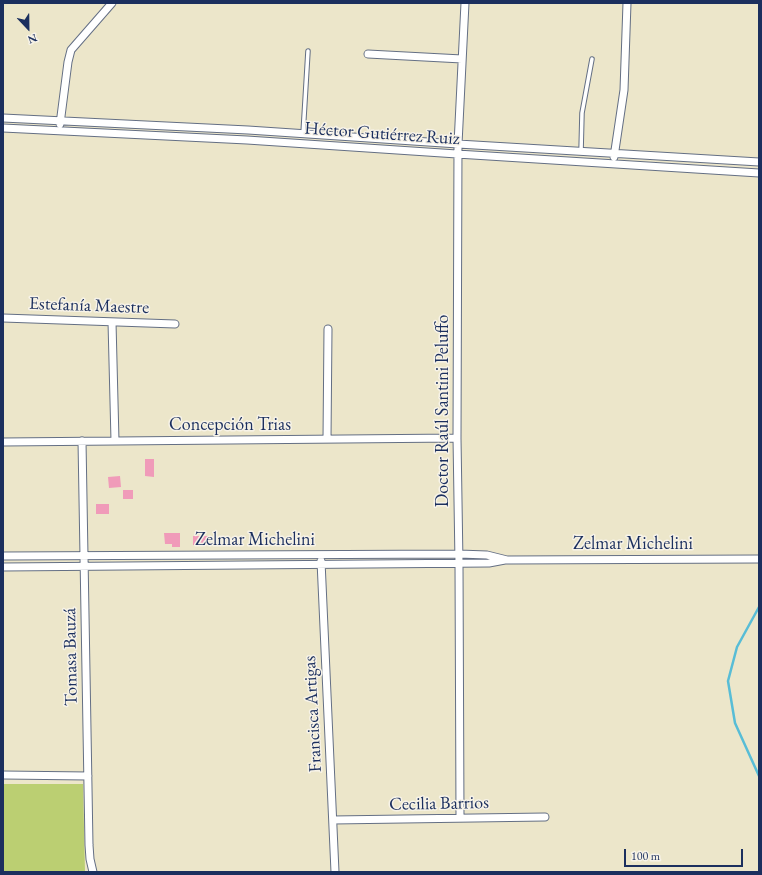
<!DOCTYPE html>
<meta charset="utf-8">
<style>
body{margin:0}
#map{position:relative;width:762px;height:875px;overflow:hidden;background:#ece6ca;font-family:"EB Garamond",serif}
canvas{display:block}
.frame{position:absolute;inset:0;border:4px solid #1b2f5e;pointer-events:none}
.north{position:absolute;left:8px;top:8px;width:40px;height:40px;-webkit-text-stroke:3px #f7f3e8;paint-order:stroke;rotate:158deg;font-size:11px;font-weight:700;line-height:16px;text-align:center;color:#1b2f5e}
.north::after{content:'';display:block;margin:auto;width:14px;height:18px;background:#1b2f5e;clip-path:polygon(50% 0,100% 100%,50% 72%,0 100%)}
.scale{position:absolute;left:624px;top:849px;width:119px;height:18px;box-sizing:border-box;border:2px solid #1b2f5e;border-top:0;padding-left:5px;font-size:12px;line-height:14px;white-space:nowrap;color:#1b2f5e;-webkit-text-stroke:3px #f7f3e8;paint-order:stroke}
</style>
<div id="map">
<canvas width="762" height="875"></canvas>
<div class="frame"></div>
<div class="north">N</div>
<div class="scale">100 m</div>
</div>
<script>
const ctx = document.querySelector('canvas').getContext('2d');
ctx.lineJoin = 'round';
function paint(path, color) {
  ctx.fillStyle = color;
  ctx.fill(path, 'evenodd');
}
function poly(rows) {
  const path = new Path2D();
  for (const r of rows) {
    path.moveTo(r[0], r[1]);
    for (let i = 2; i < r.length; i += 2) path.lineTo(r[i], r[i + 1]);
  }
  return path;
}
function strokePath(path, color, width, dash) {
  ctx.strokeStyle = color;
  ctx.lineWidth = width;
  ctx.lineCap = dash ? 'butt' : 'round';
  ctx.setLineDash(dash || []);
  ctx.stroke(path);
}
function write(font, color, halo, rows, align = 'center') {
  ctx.font = font + ' "EB Garamond",serif';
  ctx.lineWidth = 3;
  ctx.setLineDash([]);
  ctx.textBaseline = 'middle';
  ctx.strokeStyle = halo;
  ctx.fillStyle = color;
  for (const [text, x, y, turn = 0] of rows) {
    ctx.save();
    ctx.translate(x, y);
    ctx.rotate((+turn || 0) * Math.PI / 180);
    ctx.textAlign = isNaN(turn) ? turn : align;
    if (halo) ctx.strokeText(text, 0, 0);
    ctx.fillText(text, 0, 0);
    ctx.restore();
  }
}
paint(poly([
 [3,784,83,784,85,872,3,872]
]), '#bbcf72');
strokePath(poly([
 [759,607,737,647,728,681,735,723,759,776]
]), '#58bdd6', 2.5);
paint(poly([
 [145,459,154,459,154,477,145,476],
 [120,476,121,487,109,488,108,477],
 [123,490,133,490,133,499,123,499],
 [96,504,109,504,109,514,96,514],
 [164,533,180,533,180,547,172,547,172,544,165,544],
 [193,536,208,536,208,545,193,545]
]), '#f09bb9');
const service = poly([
 [303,134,308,51],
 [581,152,582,113,592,59]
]);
const minor = poly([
 [368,54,462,59],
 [3,118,248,130,458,144,759,162],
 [60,124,68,62,71,50,112,3],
 [3,128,247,140,457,154,759,173],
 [614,157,624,90,627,3],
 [3,318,175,324],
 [112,322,115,441],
 [327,439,328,329],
 [82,441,89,845,90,859,93,872],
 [3,442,457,438],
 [3,556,459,554,487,555,507,560,759,559],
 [321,561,335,872],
 [3,567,489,563,505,560],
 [3,775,88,776],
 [460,818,459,563,457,438,458,144,465,3],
 [333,820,545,817]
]);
strokePath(service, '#646f84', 5.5);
strokePath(minor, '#646f84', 9);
strokePath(service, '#fff', 3.5);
strokePath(minor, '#fff', 7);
write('18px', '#1b2f5e', '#f7f3e8', [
 ["Héctor Gutiérrez Ruiz",382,134,4],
 ["Estefanía Maestre",89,306,2],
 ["Doctor Raúl Santini Peluffo",443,411,-90],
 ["Concepción Trias",230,425],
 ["Zelmar Michelini",255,540],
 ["Zelmar Michelini",633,544],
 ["Tomasa Bauzá",71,657,-91],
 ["Francisca Artigas",313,714,-93],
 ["Cecilia Barrios",439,804,-1]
]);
</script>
